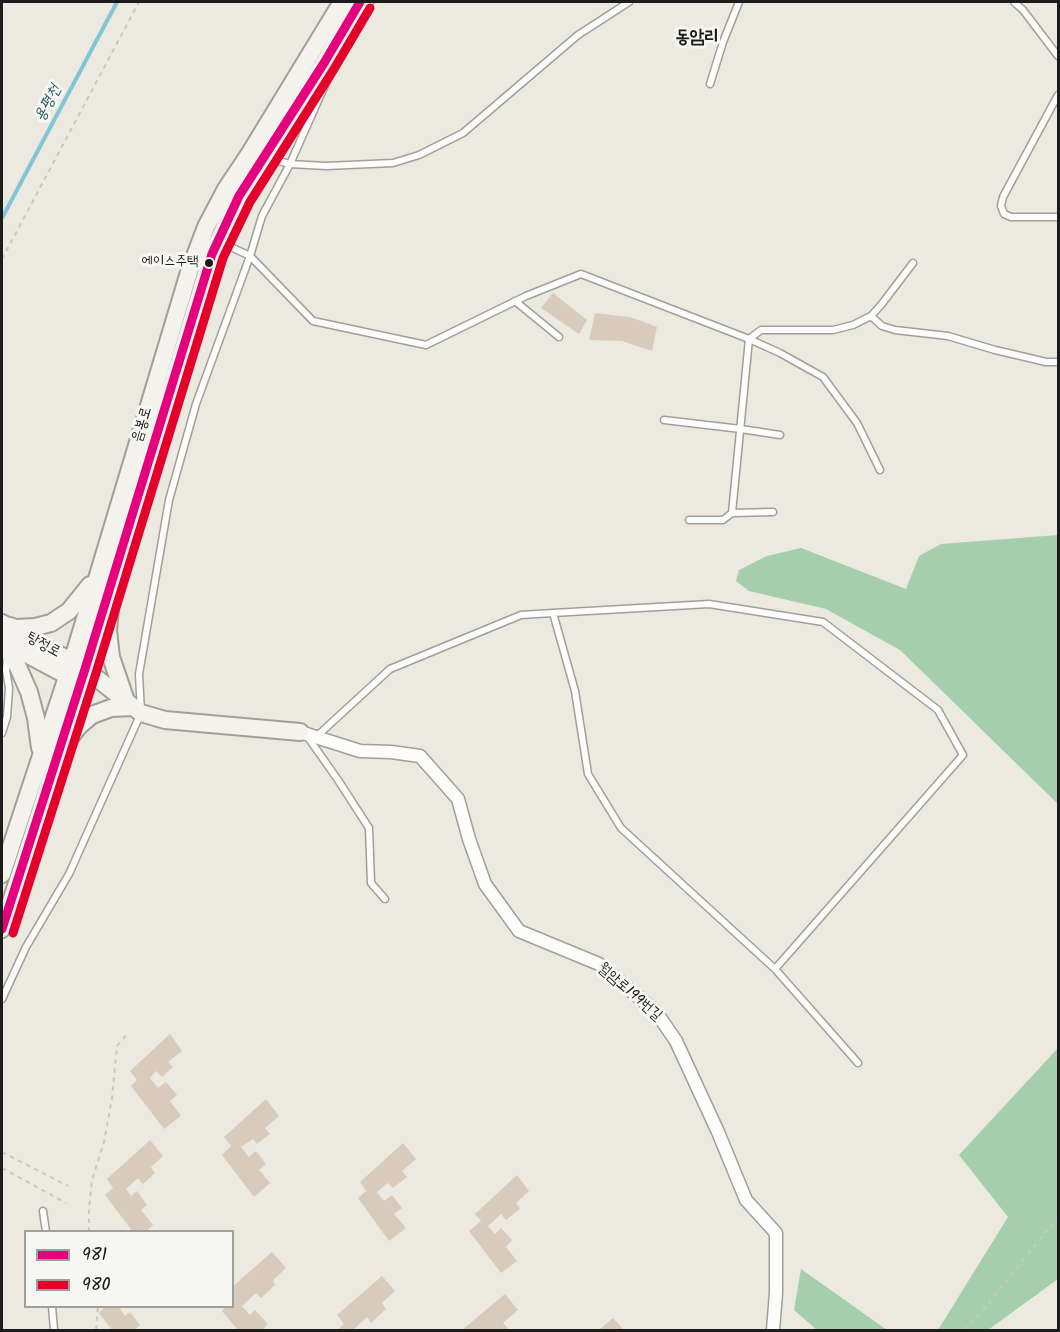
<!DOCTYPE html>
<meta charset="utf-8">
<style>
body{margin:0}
#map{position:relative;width:1060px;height:1332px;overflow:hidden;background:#ece9e0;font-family:Kalam,sans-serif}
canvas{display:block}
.frame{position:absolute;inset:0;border:3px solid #1c1c1c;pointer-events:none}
.legend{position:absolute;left:24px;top:1230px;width:210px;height:78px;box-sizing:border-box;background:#f6f6f2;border:2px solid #9f9f9c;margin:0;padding:8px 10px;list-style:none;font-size:18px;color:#1c1c1c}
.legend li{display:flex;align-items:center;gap:12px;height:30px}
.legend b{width:30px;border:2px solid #9f9f9c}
</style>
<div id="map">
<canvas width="1060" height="1332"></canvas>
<div class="frame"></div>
<ul class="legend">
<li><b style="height:8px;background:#e5007d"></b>981</li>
<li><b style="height:8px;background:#e4002b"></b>980</li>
</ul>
</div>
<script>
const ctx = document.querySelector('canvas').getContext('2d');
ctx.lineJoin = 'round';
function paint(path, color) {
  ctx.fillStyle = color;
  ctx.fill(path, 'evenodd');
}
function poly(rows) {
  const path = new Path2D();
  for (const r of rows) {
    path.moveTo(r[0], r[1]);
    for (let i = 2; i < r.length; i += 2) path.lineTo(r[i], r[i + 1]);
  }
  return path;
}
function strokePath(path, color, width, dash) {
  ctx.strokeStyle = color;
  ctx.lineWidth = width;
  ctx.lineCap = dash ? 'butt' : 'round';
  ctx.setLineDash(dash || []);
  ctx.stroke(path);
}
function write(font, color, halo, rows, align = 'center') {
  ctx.font = font + ' Kalam,"Poor Story",sans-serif';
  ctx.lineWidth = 6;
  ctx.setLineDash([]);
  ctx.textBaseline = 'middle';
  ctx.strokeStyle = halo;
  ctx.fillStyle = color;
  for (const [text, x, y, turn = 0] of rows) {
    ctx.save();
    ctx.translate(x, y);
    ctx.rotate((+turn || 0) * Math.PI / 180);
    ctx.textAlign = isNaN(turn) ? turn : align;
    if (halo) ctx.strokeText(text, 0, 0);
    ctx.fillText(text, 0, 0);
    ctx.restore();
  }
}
paint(poly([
 [1058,535,1058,804,900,650,826,609,749,591,736,581,739,570,767,556,801,548,906,589,919,556,941,544],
 [1058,1048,1058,1279,988,1330,938,1330,1008,1217,959,1155],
 [801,1269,887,1330,817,1330,794,1310]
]), '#a4ceac');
strokePath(poly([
 [2,218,117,2]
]), '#82c5d7', 4);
paint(poly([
 [553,293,587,320,579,334,541,308],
 [595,313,630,317,657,327,652,351,622,341,589,340],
 [170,1034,182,1051,168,1062,173,1067,162,1077,156,1071,150,1078,158,1088,166,1082,177,1095,170,1101,181,1116,164,1129,131,1086,137,1080,130,1071],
 [266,1099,279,1116,265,1128,270,1134,257,1144,253,1139,241,1147,249,1157,256,1151,266,1164,259,1170,270,1183,254,1197,222,1155,231,1146,224,1137],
 [150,1140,163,1156,151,1167,155,1173,143,1184,138,1178,126,1189,131,1196,137,1191,147,1205,141,1210,153,1225,145,1232,133,1232,105,1195,113,1188,107,1179],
 [403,1143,416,1159,402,1171,407,1177,393,1188,388,1183,377,1192,384,1201,392,1195,402,1208,394,1214,406,1228,389,1241,358,1198,366,1191,360,1182],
 [517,1175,529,1191,516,1203,520,1209,506,1220,501,1214,488,1226,495,1234,501,1228,512,1240,506,1247,517,1261,501,1273,469,1231,481,1221,475,1214],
 [272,1252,286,1268,273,1280,275,1285,261,1298,256,1293,242,1306,250,1315,255,1310,268,1324,262,1330,263,1330,238,1330,222,1311,226,1306,232,1306,232,1287],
 [382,1276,395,1291,382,1303,386,1309,371,1323,367,1317,354,1329,355,1330,337,1330,344,1324,337,1315],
 [505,1294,518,1310,503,1323,508,1328,505,1330,462,1330],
 [106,1306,123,1306,120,1309,125,1316,130,1312,140,1325,136,1329,137,1330,112,1330,99,1313],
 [613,1318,624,1330,599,1330]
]), '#d8cbbc');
const lane = poly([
 [1014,2,1023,10,1058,56],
 [710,84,723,42,739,2],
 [1058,95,1003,197,1001,206,1004,214,1011,217,1058,217],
 [267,158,290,164,326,166,393,163,419,155,463,133,578,35,629,2],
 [218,241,250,256,313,321,426,345,526,296,581,274,749,339,732,513,723,520,689,520],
 [515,301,559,337],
 [871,316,882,326,895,330,948,336,995,350,1025,357,1046,362,1058,362],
 [664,420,741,429,780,435],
 [880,470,857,423,823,377,780,353,749,339,761,330,833,330,853,325,871,316,881,305,913,263],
 [732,513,773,512],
 [2,733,7,717,9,688,6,670,7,656],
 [307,736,338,780,369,828,371,883,385,899],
 [317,736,390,669,521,615,553,613,709,604,823,622,938,710,963,755,775,969,621,828,588,774,575,691,553,613],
 [775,969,858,1063],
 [2,999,26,947,69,874,141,713,139,674,169,500,196,404,250,256,262,216,290,164,338,56,370,2],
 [43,1211,46,1232],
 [52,1306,54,1330]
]);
const street = poly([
 [300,732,360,751,391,752,420,756,458,799,469,839,485,884,519,931,599,964,656,1012,676,1041,718,1132,746,1200,776,1233,776,1293,773,1330]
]);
const secondary = poly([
 [110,607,108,631,111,657,126,701],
 [2,623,85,669,141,713,165,720,300,732],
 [10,626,15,628,35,627,51,623,69,611,90,585],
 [2,641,77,681],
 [2,644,7,650,18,667,29,692,36,718,40,748],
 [65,744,79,726,92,715,111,708,133,707],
 [2,874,72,662,190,269,206,227,226,189,250,153,342,2],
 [2,929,34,831,85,669,212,254,239,196,324,63,360,2]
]);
strokePath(lane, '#a19f9a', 9);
strokePath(street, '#a19f9a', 15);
strokePath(secondary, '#a19f9a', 20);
strokePath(poly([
 [2,259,139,2],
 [2,1152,68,1186],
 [2,1168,66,1203],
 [89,1232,89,1209,92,1180,104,1142,112,1098,117,1046,128,1033],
 [96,1330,98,1306],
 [964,1330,979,1315,1058,1217]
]), '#c7c7c5', 2, [4.5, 4.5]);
strokePath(lane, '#fcfcfa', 6);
strokePath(street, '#fcfcfa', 12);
strokePath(secondary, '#f4f2ec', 16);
strokePath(poly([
 [2,929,85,669,212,254,239,196,324,63,360,2]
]), '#e5007d', 9);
strokePath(poly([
 [13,933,96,673,223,258,250,202,334,69,370,8]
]), '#e4002b', 9);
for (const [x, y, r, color] of [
 [209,263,5,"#1c1c1c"]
]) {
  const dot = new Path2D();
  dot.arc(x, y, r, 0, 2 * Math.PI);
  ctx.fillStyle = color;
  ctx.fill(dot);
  strokePath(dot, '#f6f6f2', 2);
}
write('14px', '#1c1c1c', '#f6f6f2', [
 ["에이스주택",198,263]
], 'right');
write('15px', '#1c1c1c', '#f6f6f2', [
 ["음봉로",143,425,-73],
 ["탕정로",43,646,29],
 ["월암로199번길",629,993,41]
]);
write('italic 16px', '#325a65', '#f6f6f2', [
 ["용평천",49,104,-62]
]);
write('bold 18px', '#1c1c1c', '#f6f6f2', [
 ["동암리",697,39]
]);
</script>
